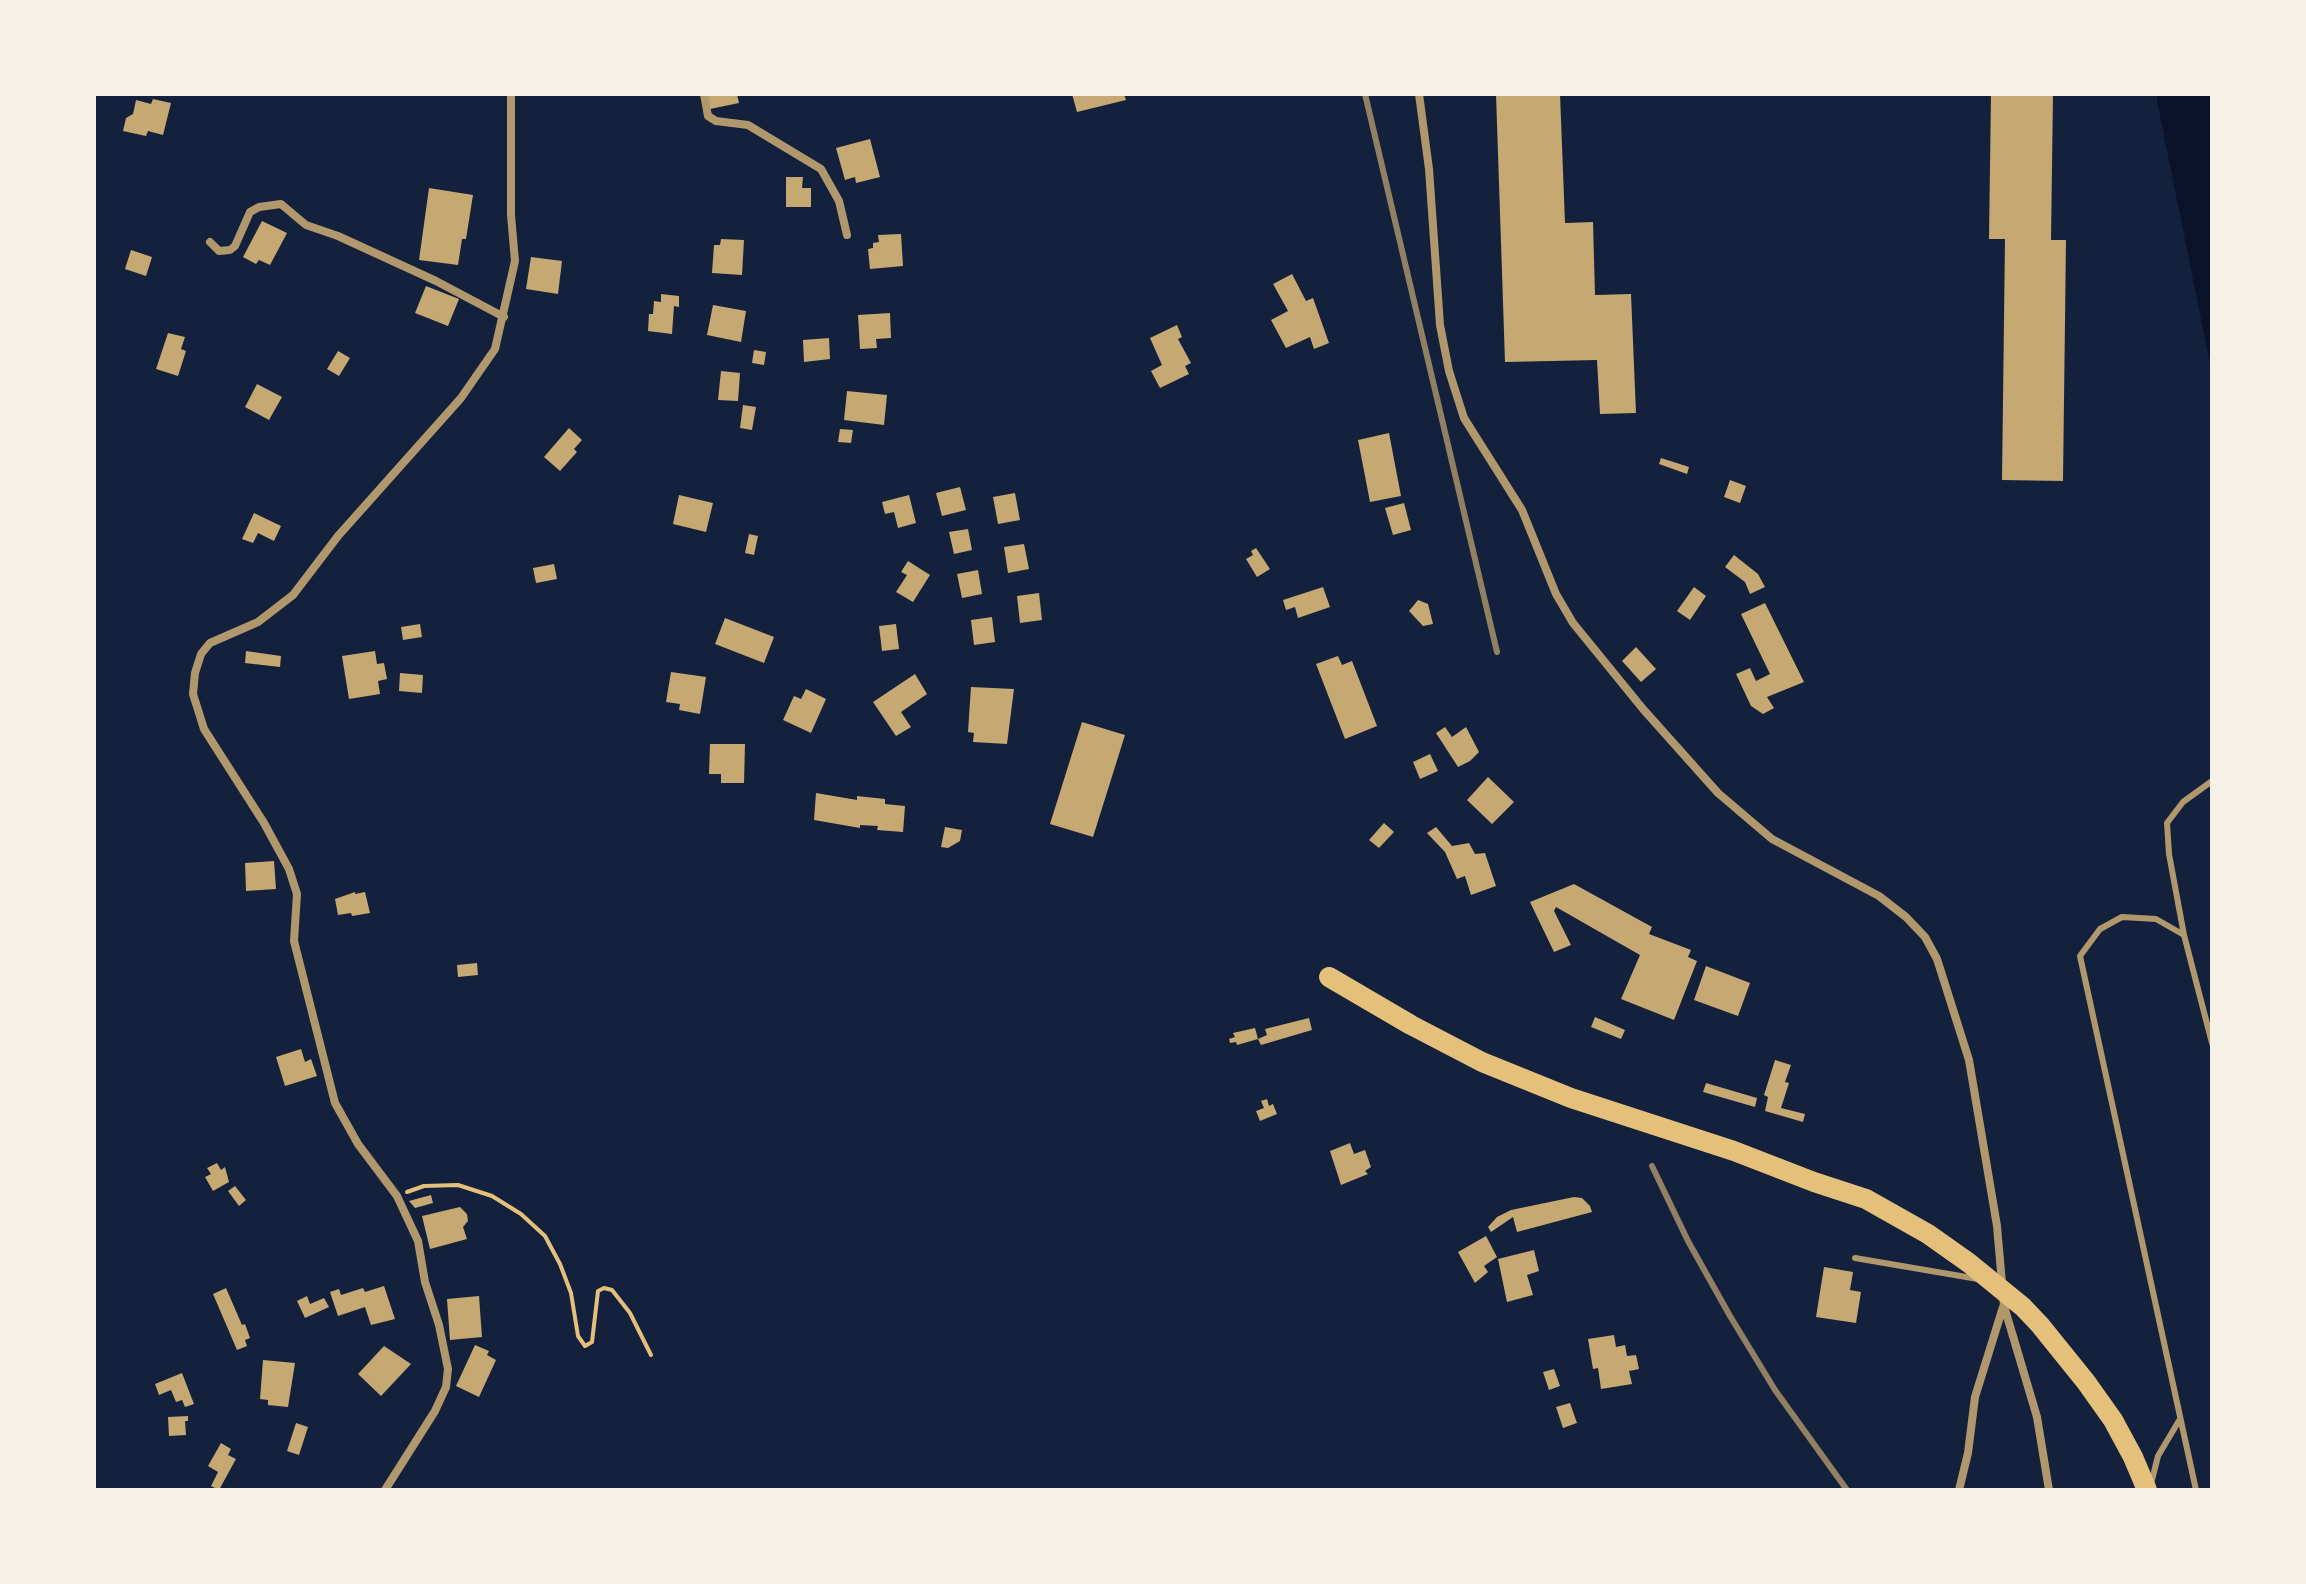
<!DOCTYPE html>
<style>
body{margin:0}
#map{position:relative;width:2306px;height:1584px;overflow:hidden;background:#14213d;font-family:"Sofia Sans Condensed",sans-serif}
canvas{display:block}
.frame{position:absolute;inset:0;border:96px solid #f6f1e7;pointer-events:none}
</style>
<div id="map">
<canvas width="2306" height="1584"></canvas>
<div class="frame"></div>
</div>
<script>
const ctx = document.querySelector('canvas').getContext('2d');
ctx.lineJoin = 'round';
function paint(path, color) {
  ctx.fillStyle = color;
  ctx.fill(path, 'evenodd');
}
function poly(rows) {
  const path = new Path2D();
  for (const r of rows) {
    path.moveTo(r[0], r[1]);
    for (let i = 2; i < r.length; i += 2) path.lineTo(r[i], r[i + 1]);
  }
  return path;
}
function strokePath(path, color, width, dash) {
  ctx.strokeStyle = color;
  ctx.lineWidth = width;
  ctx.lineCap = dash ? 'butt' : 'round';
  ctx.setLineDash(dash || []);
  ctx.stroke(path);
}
paint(poly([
 [2157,94,2212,94,2212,374,2157,101]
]), '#0b132b');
paint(poly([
 [706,94,737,94,739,103,710,109],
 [1072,94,1124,94,1126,100,1077,112],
 [1496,94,1560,94,1565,223,1593,222,1595,295,1631,294,1636,413,1600,414,1597,360,1505,362],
 [1991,94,2053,94,2051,240,2066,240,2063,481,2002,480,2005,239,1989,239],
 [153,99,171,103,163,135,148,131,146,136,123,131,126,118,133,114,136,100,151,104],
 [870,139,880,177,856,183,855,177,845,180,836,148],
 [786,177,803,177,802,188,811,188,811,207,786,207],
 [429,188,473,195,466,239,462,239,458,265,419,260],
 [262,221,287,233,270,265,259,260,256,264,243,257],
 [901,234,903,266,870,269,868,249,873,248,873,243,879,242,878,235],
 [721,239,744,240,742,275,712,273,714,245,720,245],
 [131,250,152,257,146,276,125,269],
 [531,257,562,261,558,294,526,289],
 [1292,274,1306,301,1313,298,1329,343,1314,349,1310,337,1286,348,1271,320,1288,311,1273,284],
 [426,286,459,299,448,326,415,313],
 [661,294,679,296,679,307,674,306,672,334,648,331,649,314,653,314,654,301,661,302],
 [713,305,746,311,741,342,707,335],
 [890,313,891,338,876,339,877,348,860,349,858,315],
 [1177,325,1182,337,1178,339,1191,363,1185,366,1189,374,1160,388,1151,371,1162,365,1150,338],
 [168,333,185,337,181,349,186,351,178,376,156,369],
 [829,338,830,359,804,362,803,340],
 [754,350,766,352,764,365,752,363],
 [338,351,350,358,339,376,327,369],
 [721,371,740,373,738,401,718,400],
 [257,384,282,397,269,420,245,407],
 [847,391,887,395,884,425,844,420],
 [743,405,756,407,752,430,740,428],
 [569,428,582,440,574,449,577,452,560,471,544,457],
 [840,429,853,430,851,443,838,442],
 [1389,433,1401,496,1370,502,1358,440],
 [1661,458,1689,467,1687,474,1659,464],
 [1730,480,1746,486,1740,503,1724,497],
 [960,487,966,510,942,516,936,493],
 [1015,493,1020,520,998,524,993,497],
 [679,495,713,503,706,532,673,524],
 [909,495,916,523,898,528,894,512,885,514,882,502],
 [1404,503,1411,530,1393,535,1385,508],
 [254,513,281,526,274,541,258,533,253,543,242,539],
 [968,529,972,550,954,554,949,532],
 [749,534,758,536,754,555,745,553],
 [1024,544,1029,569,1008,573,1004,547],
 [1256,548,1270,569,1257,577,1246,559,1253,555,1251,551],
 [1734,555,1758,574,1765,587,1750,594,1745,582,1725,567],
 [908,561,930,575,913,602,896,592,907,575,901,572],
 [554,564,557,579,536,583,533,568],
 [978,570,982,594,962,598,957,574],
 [1323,587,1330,607,1298,618,1295,607,1286,610,1283,600],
 [1694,587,1706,596,1690,620,1677,611],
 [1039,593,1042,620,1020,623,1017,596],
 [1418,600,1428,604,1433,624,1423,626,1409,611],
 [1765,603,1804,682,1767,697,1774,708,1763,714,1751,706,1736,674,1750,668,1756,681,1770,674,1741,614],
 [992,617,995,642,974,645,971,620],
 [725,618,774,637,764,663,715,644],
 [420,624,422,637,403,640,401,627],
 [896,624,899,649,882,651,879,626],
 [1636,647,1656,669,1641,682,1622,661],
 [246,651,281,656,280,667,245,663],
 [375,651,377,664,384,663,387,679,378,681,380,694,349,699,342,656],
 [1338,656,1342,665,1352,661,1377,726,1345,739,1316,664],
 [671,672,706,677,700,714,679,710,680,704,666,702],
 [400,673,423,675,422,693,399,691],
 [915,674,927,694,901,712,911,727,896,736,873,702],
 [971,687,1014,689,1007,744,973,742,974,733,968,732],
 [806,689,826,699,811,733,783,720,794,696,801,699],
 [1082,722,1125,735,1093,837,1050,824],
 [1445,727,1452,737,1466,727,1479,752,1470,761,1458,767,1436,733],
 [710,744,745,744,744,783,721,783,721,774,709,774],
 [1430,754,1438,771,1420,779,1413,762],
 [1488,777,1514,802,1492,824,1467,800],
 [816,793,857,800,857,796,885,799,885,804,905,806,903,832,877,830,878,826,860,825,860,828,814,820],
 [1384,823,1394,832,1379,848,1369,840],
 [945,827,962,830,960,841,948,848,941,847],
 [1436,827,1452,846,1469,843,1475,854,1485,853,1496,886,1471,895,1465,876,1457,879,1445,852,1427,833],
 [274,861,276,889,246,891,245,863],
 [1574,884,1652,927,1649,934,1691,950,1688,957,1697,961,1674,1020,1621,999,1640,955,1556,907,1554,911,1571,945,1554,952,1530,902],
 [355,892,355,894,365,892,370,913,352,916,351,913,338,915,335,899],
 [477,963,478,975,458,977,457,965],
 [1706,966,1750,983,1738,1016,1694,1000],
 [1595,1017,1625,1030,1621,1039,1591,1027],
 [1309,1018,1312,1030,1261,1045,1258,1039,1267,1035,1265,1029],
 [1255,1028,1258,1039,1237,1045,1236,1042,1230,1043,1229,1039,1235,1037,1233,1033],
 [301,1049,305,1062,311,1059,317,1076,285,1086,276,1057],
 [1775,1060,1791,1065,1785,1082,1789,1083,1781,1108,1805,1114,1803,1122,1765,1111,1768,1097,1764,1095],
 [1706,1083,1757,1098,1755,1107,1703,1092],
 [1267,1099,1269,1106,1273,1104,1277,1114,1260,1121,1256,1111,1264,1108,1261,1101],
 [1350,1143,1354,1154,1365,1150,1371,1167,1365,1171,1368,1174,1341,1185,1330,1151],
 [217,1163,221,1170,225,1167,229,1182,213,1191,205,1177,211,1174,207,1168],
 [235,1186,246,1200,239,1206,228,1191],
 [431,1195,433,1203,415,1208,409,1201],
 [1574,1197,1582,1198,1590,1206,1592,1212,1517,1232,1513,1217,1491,1232,1488,1227,1497,1217,1511,1210],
 [460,1207,467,1214,468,1221,463,1227,467,1239,430,1249,422,1216],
 [1486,1236,1497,1257,1484,1266,1488,1272,1475,1283,1458,1252],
 [1534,1250,1539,1271,1527,1275,1533,1295,1507,1302,1498,1259],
 [1824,1267,1853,1272,1850,1290,1861,1292,1856,1323,1816,1317],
 [384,1286,395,1319,371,1325,365,1307,338,1316,330,1292,339,1289,341,1295,363,1288,365,1292],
 [226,1288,242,1325,245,1324,250,1338,245,1340,247,1346,237,1350,213,1294],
 [307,1296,310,1304,324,1298,329,1307,305,1318,297,1301],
 [479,1296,482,1337,450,1340,447,1299],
 [1614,1335,1616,1347,1625,1345,1627,1356,1636,1355,1639,1369,1629,1371,1632,1384,1601,1389,1598,1368,1593,1369,1588,1339],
 [475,1345,489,1351,487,1355,496,1360,479,1397,456,1386],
 [384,1346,411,1364,381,1396,358,1374],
 [263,1360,295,1363,288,1407,268,1405,268,1400,260,1399],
 [1554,1369,1560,1386,1549,1390,1543,1372],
 [182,1373,194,1404,185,1407,182,1400,176,1402,171,1390,159,1395,155,1384],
 [1570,1403,1577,1423,1563,1428,1556,1407],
 [188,1416,188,1421,185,1421,186,1435,169,1436,168,1417],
 [296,1423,308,1427,299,1455,287,1451],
 [221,1443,231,1449,228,1455,236,1459,219,1490,211,1486,218,1472,208,1466]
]), '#c6a872');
strokePath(poly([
 [407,1192,424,1186,458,1185,492,1196,521,1214,545,1236,560,1264,571,1293,578,1336,585,1346,592,1342,598,1291,604,1288,612,1290,630,1313,651,1355]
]), '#e5c07b', 4);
strokePath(poly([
 [2184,935,2169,854,2167,823,2183,802,2212,781],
 [1855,1258,1978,1279],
 [2151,1484,2158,1456,2180,1419],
 [2196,1490,2080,956,2100,929,2122,917,2156,919,2184,935,2212,1043]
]), '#b1986c', 6);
strokePath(poly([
 [704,94,708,116,716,121,748,125,821,169,839,201,847,235],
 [1419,94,1429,169,1440,325,1449,371,1464,418,1522,510,1556,594,1573,623,1643,709,1718,793,1772,839,1879,896,1906,917,1925,937,1937,959,1969,1060,1997,1226,2004,1306,2037,1417,2049,1490],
 [210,242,219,251,230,250,235,246,250,212,259,207,281,204,306,225,338,236,436,281,504,317],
 [385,1490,435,1411,446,1387,448,1369,439,1325,425,1282,418,1241,397,1196,358,1144,335,1103,294,941,297,894,289,869,264,823,204,729,193,694,195,673,201,654,210,643,258,622,293,595,338,536,461,398,495,349,515,261,511,215,511,94],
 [1959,1490,1968,1453,1975,1397,2003,1307]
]), '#b1986c', 8);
strokePath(poly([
 [1329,977,1411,1025,1482,1062,1571,1098,1734,1151,1814,1182,1866,1199,1928,1234,1969,1263,2023,1307,2040,1325,2086,1382,2113,1420,2133,1457,2147,1490]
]), '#e5c07b', 20);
strokePath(poly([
 [1365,94,1497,652],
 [1652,1166,1688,1241,1730,1316,1775,1390,1847,1490]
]), '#918062', 6);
</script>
